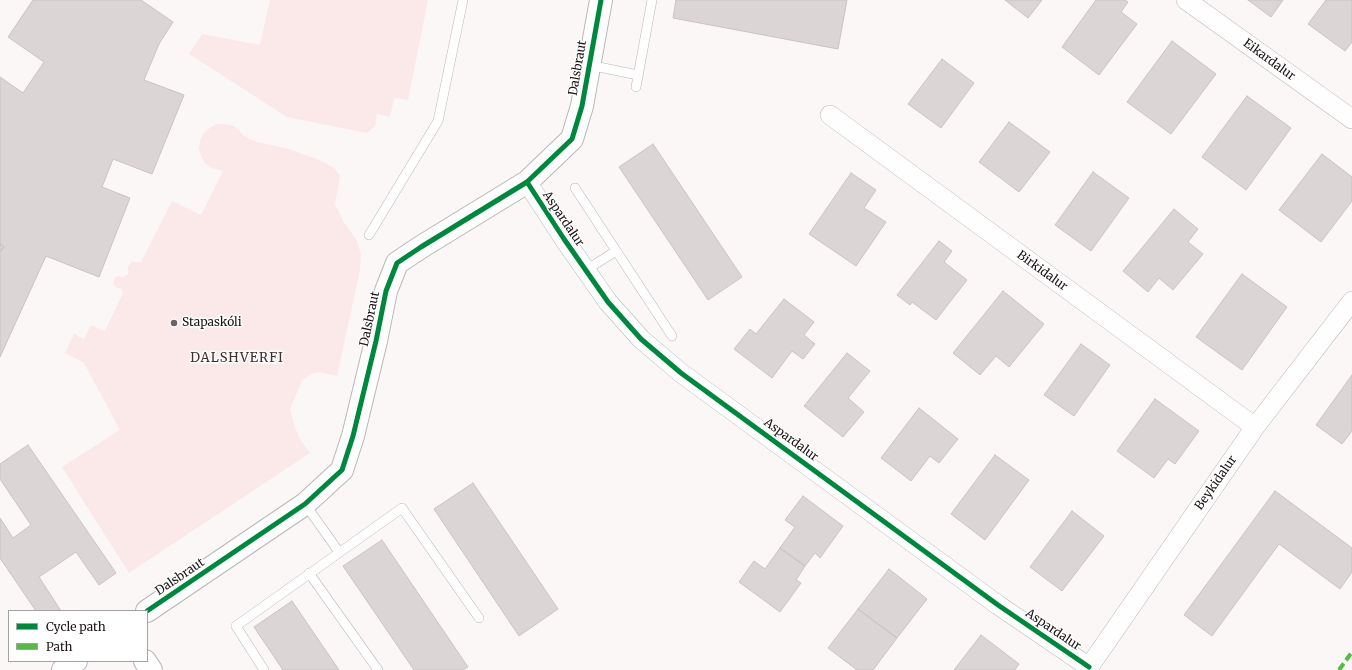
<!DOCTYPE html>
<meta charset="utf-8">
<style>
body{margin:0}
#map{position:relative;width:1352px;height:670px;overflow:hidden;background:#fcf7f7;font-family:Merriweather,serif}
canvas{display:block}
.legend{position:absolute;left:8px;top:610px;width:140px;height:52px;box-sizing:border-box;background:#fff;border:1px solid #a4a1a1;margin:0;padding:5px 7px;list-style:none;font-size:12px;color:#1c1414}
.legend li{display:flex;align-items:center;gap:8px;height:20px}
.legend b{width:20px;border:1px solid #a4a1a1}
</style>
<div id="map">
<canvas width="1352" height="670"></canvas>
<ul class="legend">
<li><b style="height:5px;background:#00873e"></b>Cycle path</li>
<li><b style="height:5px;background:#58b947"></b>Path</li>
</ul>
</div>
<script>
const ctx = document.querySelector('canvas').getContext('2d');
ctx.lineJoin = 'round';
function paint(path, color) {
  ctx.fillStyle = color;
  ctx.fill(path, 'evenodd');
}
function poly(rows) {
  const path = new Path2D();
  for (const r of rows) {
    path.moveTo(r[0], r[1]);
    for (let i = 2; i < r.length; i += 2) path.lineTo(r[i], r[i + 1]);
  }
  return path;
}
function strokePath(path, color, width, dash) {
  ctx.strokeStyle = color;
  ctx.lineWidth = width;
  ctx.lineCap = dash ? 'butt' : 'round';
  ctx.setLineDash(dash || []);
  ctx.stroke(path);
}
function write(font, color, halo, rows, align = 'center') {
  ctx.font = font + ' Merriweather,serif';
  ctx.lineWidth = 3;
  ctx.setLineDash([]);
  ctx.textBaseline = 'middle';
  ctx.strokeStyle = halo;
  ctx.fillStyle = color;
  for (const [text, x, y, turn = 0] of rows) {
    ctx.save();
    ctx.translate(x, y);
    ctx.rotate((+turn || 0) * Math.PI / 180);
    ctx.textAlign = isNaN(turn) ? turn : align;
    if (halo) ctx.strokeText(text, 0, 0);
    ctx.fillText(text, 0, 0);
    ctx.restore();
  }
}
paint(poly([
 [270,0,428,0,408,100,394,98,390,117,377,114,375,126,367,133,287,117,189,54,202,34,260,45],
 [218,124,226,124,233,126,239,130,244,136,257,142,289,149,317,159,334,168,340,176,335,204,343,221,356,239,361,254,360,270,337,376,318,372,310,374,302,381,290,409,294,425,301,441,310,453,129,573,62,467,120,430,84,363,65,353,74,334,84,339,91,325,105,331,123,293,121,289,115,287,113,283,114,279,117,276,124,277,128,274,128,267,132,262,141,262,172,201,201,215,223,171,212,168,205,163,201,156,199,148,200,140,204,133,211,127]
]), '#fbe8e8');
const building = poly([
 [33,0,141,0,173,22,159,44,144,80,184,95,152,174,113,159,102,187,130,198,99,277,46,256,0,357,0,252,4,247,0,244,0,77,23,93,44,62,8,37,33,0],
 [676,0,847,0,838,49,673,18,676,0],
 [1005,0,1042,0,1028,18,1005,0],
 [1096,0,1125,0,1128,2,1121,12,1137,24,1099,75,1062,47,1096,0],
 [1248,0,1283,0,1271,17,1248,0],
 [1326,0,1352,0,1352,42,1345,51,1308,24,1326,0],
 [1172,41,1216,74,1171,134,1127,102,1172,41],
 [942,59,974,83,941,128,908,104,942,59],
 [1247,96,1291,128,1246,190,1202,157,1247,96],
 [1009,122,1050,152,1019,192,979,162,1009,122],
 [653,144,742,277,708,300,619,167,653,144],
 [1322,154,1352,177,1352,201,1321,242,1279,210,1322,154],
 [1093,172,1129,198,1091,251,1055,225,1093,172],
 [851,173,876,190,864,208,886,222,856,266,809,234,851,173],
 [1174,209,1198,229,1188,242,1203,254,1173,290,1159,278,1148,292,1123,271,1174,209],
 [939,241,952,251,944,262,967,280,936,320,912,302,910,305,897,295,939,241],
 [0,244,4,247,0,252,0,244],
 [1242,274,1287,307,1242,370,1196,337,1242,274],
 [1003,291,1044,324,1009,367,996,356,980,375,953,353,1003,291],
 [784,299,814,322,804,335,815,344,803,359,792,351,772,378,734,349,750,329,756,334,784,299],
 [1081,344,1110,365,1074,416,1044,395,1081,344],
 [847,353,870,371,848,398,864,412,843,437,804,406,847,353],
 [1352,375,1352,431,1342,444,1316,425,1352,375],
 [1155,399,1199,431,1175,464,1168,459,1154,478,1117,451,1155,399],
 [919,408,958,439,939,463,930,456,911,481,881,458,919,408],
 [28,445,116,573,99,585,76,552,39,577,61,611,36,611,0,558,0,518,13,538,31,525,0,479,0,464,28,445],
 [995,455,1029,480,985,540,951,514,995,455],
 [473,483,558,609,519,636,434,509,473,483],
 [1275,491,1352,548,1352,572,1340,589,1279,544,1212,636,1184,615,1275,491],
 [803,496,843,526,820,558,815,553,805,566,780,548,795,527,785,520,803,496],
 [1072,511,1104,536,1062,591,1030,567,1072,511],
 [382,540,468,667,462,670,414,670,343,566,382,540],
 [780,548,805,566,796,580,801,583,780,612,739,582,754,561,765,569,780,548],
 [889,569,927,599,897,638,858,609,889,569],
 [292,601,339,670,283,670,254,627,292,601],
 [858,609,897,638,873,670,857,670,828,648,858,609],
 [981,635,1019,664,1015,670,954,670,981,635]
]);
paint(building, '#dbd5d5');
strokePath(building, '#c9c3c3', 1);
const service = poly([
 [589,65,638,75],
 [636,87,652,0],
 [575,188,672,336],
 [369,235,438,121,463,0],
 [586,270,616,251],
 [305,504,339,552],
 [309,573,378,670],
 [264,670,236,626,402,508,479,618]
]);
const minor = poly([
 [1186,0,1352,119],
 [830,115,1255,427],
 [527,182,564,239,608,302,641,339,681,373,998,605,1089,667],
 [1087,670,1255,427,1352,301]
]);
const tertiary = poly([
 [147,611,305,504,342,470,353,436,376,341,386,291,397,263,421,247,527,182,572,139,582,106,601,0],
 [145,661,151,670],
 [63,670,76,661]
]);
strokePath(service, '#bcb6b6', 10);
strokePath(minor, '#bcb6b6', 20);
strokePath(tertiary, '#bcb6b6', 24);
strokePath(service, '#fffefe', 9);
strokePath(minor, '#fffefe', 19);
strokePath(tertiary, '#fffefe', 22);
strokePath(poly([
 [1339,670,1352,652]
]), '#58b947', 4, [8, 4]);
strokePath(poly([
 [527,182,564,239,608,302,641,339,681,373,998,605,1089,667],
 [147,611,305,504,342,470,353,436,376,341,386,291,397,263,421,247,527,182,572,139,582,106,601,0]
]), '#00873e', 5);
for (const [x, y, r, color] of [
 [174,323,4,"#6a6363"]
]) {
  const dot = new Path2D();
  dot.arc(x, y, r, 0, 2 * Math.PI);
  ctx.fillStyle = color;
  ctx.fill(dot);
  strokePath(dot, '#fff', 1.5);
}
write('12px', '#1c1414', '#fff', [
 ["Eikardalur",1269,60,36],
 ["Dalsbraut",578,68,-80],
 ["Aspardalur",563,219,56],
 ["Birkidalur",1042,271,36],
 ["Dalsbraut",370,319,-78],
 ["Aspardalur",791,440,36],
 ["Beykidalur",1216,483,-55],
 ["Dalsbraut",180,577,-34],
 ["Aspardalur",1053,630,34]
]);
write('12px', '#1c1414', '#fff', [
 ["Stapaskóli",182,323]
], 'left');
ctx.letterSpacing = '1px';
write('13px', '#402f2f', '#fff', [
 ["DALSHVERFI",237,358]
]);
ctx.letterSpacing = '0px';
</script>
